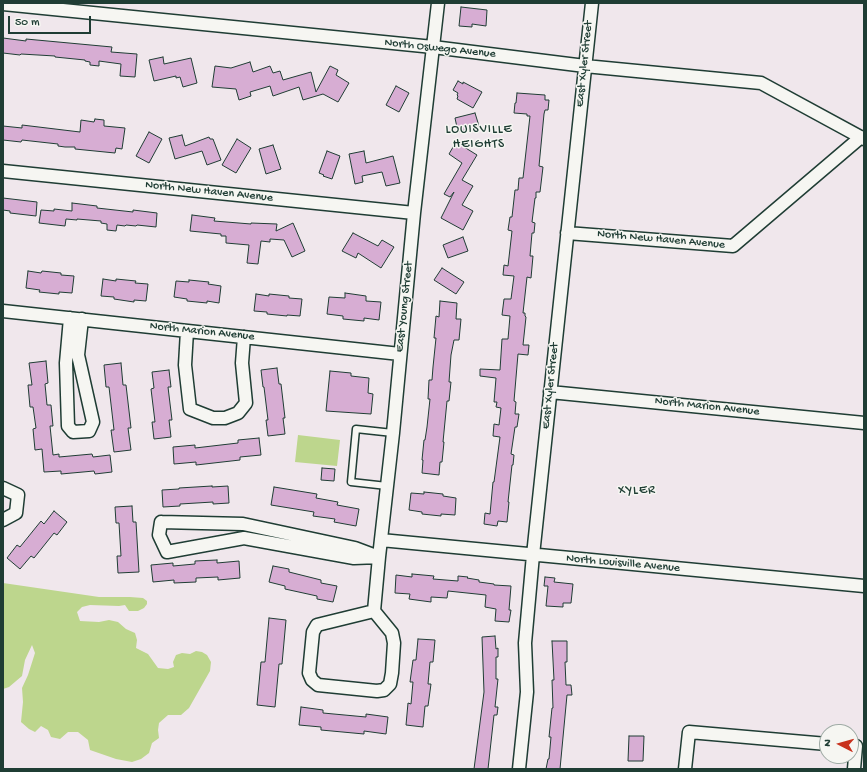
<!DOCTYPE html>
<style>
body{margin:0}
#map{position:relative;width:867px;height:772px;overflow:hidden;background:#f0e7ec;font-family:"Gochi Hand",sans-serif}
canvas{display:block}
.frame{position:absolute;inset:0;border:4px solid #1f3d34;pointer-events:none}
.north{position:absolute;left:819px;top:724px;width:40px;height:40px;box-sizing:border-box;background:#f6f6f2;border:1px solid #a0aca6;border-radius:50%;rotate:276deg;font-size:11px;font-weight:700;line-height:16px;text-align:center;color:#1f3d34}
.north::after{content:'';display:block;margin:auto;width:14px;height:18px;background:#c8321e;clip-path:polygon(50% 0,100% 100%,50% 72%,0 100%)}
.scale{position:absolute;left:8px;top:16px;width:83px;height:18px;box-sizing:border-box;border:2px solid #1f3d34;border-top:0;padding-left:5px;font-size:12px;line-height:14px;white-space:nowrap;color:#1f3d34;-webkit-text-stroke:3px #f6f6f2;paint-order:stroke}
</style>
<div id="map">
<canvas width="867" height="772"></canvas>
<div class="frame"></div>
<div class="north">N</div>
<div class="scale">50 m</div>
</div>
<script>
const ctx = document.querySelector('canvas').getContext('2d');
ctx.lineJoin = 'round';
function paint(path, color) {
  ctx.fillStyle = color;
  ctx.fill(path, 'evenodd');
}
function poly(rows) {
  const path = new Path2D();
  for (const r of rows) {
    path.moveTo(r[0], r[1]);
    for (let i = 2; i < r.length; i += 2) path.lineTo(r[i], r[i + 1]);
  }
  return path;
}
function strokePath(path, color, width, dash) {
  ctx.strokeStyle = color;
  ctx.lineWidth = width;
  ctx.lineCap = dash ? 'butt' : 'round';
  ctx.setLineDash(dash || []);
  ctx.stroke(path);
}
function write(font, color, halo, rows, align = 'center') {
  ctx.font = font + ' "Gochi Hand",sans-serif';
  ctx.lineWidth = 3;
  ctx.setLineDash([]);
  ctx.textBaseline = 'middle';
  ctx.strokeStyle = halo;
  ctx.fillStyle = color;
  for (const [text, x, y, turn = 0] of rows) {
    ctx.save();
    ctx.translate(x, y);
    ctx.rotate((+turn || 0) * Math.PI / 180);
    ctx.textAlign = isNaN(turn) ? turn : align;
    if (halo) ctx.strokeText(text, 0, 0);
    ctx.fillText(text, 0, 0);
    ctx.restore();
  }
}
paint(poly([
 [298,435,340,440,337,466,295,462],
 [3,583,99,597,130,597,143,598,147,601,147,604,144,608,138,611,129,611,125,605,119,606,90,605,82,607,77,612,80,621,99,622,109,620,118,622,126,629,135,633,137,640,136,648,148,654,158,668,168,669,174,667,173,662,176,655,182,653,190,654,196,651,202,652,207,655,211,662,210,671,189,708,181,715,168,715,159,723,158,730,159,738,152,743,149,753,141,759,132,762,116,759,90,750,88,740,78,732,68,732,60,739,51,737,48,730,41,726,35,732,29,729,21,722,23,702,22,688,28,675,35,653,32,645,25,660,22,676,9,687,3,689]
]), '#bdd68d');
const building = poly([
 [461,7,487,10,486,26,472,24,472,27,459,26,461,7],
 [3,38,26,41,26,39,112,47,111,52,137,54,135,77,120,76,121,64,99,61,99,66,90,65,90,62,85,61,85,60,55,57,55,56,21,54,20,55,3,53,3,38],
 [163,57,164,64,191,58,197,83,183,87,180,77,176,78,176,76,154,81,149,60,163,57],
 [250,62,253,72,270,66,273,73,280,71,283,80,311,72,316,92,330,66,338,70,336,75,349,83,338,102,323,94,303,100,299,87,273,96,270,86,250,92,251,96,239,100,236,89,212,87,215,66,231,68,250,62],
 [458,81,463,84,463,82,482,92,473,108,457,99,458,96,457,95,458,93,453,90,458,81],
 [396,86,409,93,399,112,386,105,396,86],
 [517,93,545,95,545,100,549,100,548,110,545,110,544,114,539,166,543,167,540,192,536,192,536,198,535,198,532,222,535,223,534,233,532,233,530,256,533,256,531,278,527,277,523,313,525,313,525,316,526,317,523,345,529,345,528,355,518,354,514,401,516,402,515,414,519,414,517,427,515,427,511,454,514,455,513,465,512,465,508,502,509,502,507,522,498,521,497,526,484,524,485,513,490,514,493,482,494,482,500,437,493,436,494,424,499,425,501,408,496,407,497,402,494,402,496,378,480,376,480,369,500,370,502,339,508,339,510,316,502,315,504,299,511,299,514,276,503,275,504,265,508,266,512,231,508,230,510,217,512,217,515,190,518,190,519,178,523,178,530,116,527,116,527,114,514,113,515,103,516,103,517,93],
 [475,113,479,126,458,132,455,118,475,113],
 [95,119,104,120,104,126,125,128,122,149,116,148,115,153,75,149,75,147,65,147,58,146,58,144,22,140,21,142,3,140,3,126,22,128,22,125,80,132,81,120,94,122,95,119],
 [149,132,162,139,149,163,136,156,149,132],
 [182,135,185,146,209,137,210,139,213,139,221,160,207,165,202,151,175,159,169,138,182,135],
 [237,139,251,148,236,173,222,165,237,139],
 [456,142,477,155,462,180,473,186,462,205,473,211,463,230,441,218,454,192,450,197,444,194,462,163,449,154,456,142],
 [273,145,281,169,266,174,259,149,273,145],
 [327,151,340,156,332,179,323,176,324,175,319,173,327,151],
 [364,151,366,163,393,156,400,183,386,186,382,172,362,176,363,182,355,184,349,154,364,151],
 [3,198,37,202,36,216,10,213,10,211,3,210,3,198],
 [72,203,97,206,97,208,133,212,133,210,157,213,156,227,137,225,136,226,126,225,125,226,117,225,116,231,107,230,107,224,101,223,101,221,77,219,77,220,66,219,65,226,39,223,41,210,54,211,54,209,72,211,72,203],
 [192,215,215,218,214,221,251,224,251,223,277,224,276,231,293,223,305,251,292,257,284,240,270,239,270,242,261,241,258,264,247,263,249,245,226,243,226,236,221,236,221,234,190,231,192,215],
 [353,233,378,246,382,240,394,247,381,268,358,253,356,258,342,251,353,233],
 [463,237,468,251,448,258,443,245,463,237],
 [442,268,464,282,456,294,434,280,442,268],
 [28,271,41,273,42,271,61,273,61,275,74,276,72,293,59,292,59,294,39,292,40,290,26,288,28,271],
 [103,279,116,281,116,279,136,281,135,283,148,284,146,301,134,300,134,302,114,299,114,297,101,296,103,279],
 [189,280,209,282,208,284,221,286,219,303,207,301,207,303,187,301,187,299,174,297,176,281,189,282,189,280],
 [345,293,366,296,366,301,381,302,379,320,364,318,364,321,343,319,343,316,327,314,329,297,345,298,345,293],
 [256,294,269,296,269,294,289,296,289,298,302,299,300,316,287,315,287,316,267,314,267,312,254,311,256,294],
 [440,301,457,303,456,319,461,319,459,340,454,340,451,355,449,382,451,382,449,401,447,401,443,442,444,442,442,462,440,462,439,475,422,473,423,460,422,460,424,440,425,440,427,427,430,399,428,399,429,380,432,380,433,367,436,338,434,338,436,316,439,317,440,301],
 [46,361,48,383,45,384,47,405,51,405,53,426,50,426,53,455,59,454,59,457,92,454,93,457,110,455,112,472,95,474,94,471,61,474,61,471,44,472,42,449,35,450,33,429,36,428,33,407,30,407,28,385,32,385,29,363,46,361],
 [121,363,123,385,126,385,131,428,128,428,131,450,114,452,111,430,114,430,109,387,106,387,104,365,121,363],
 [277,368,279,384,281,384,285,418,283,418,285,434,268,436,266,420,268,420,264,387,263,387,261,370,277,368],
 [169,370,171,387,168,387,172,420,169,420,171,437,154,439,152,422,155,422,151,389,154,388,152,372,169,370],
 [330,371,351,373,351,376,369,378,368,393,373,394,371,414,326,411,330,371],
 [259,438,261,455,240,457,240,460,196,465,196,462,174,464,173,447,195,445,195,448,238,443,238,440,259,438],
 [322,468,335,469,334,481,321,480,322,468],
 [212,486,212,487,228,486,229,503,213,504,213,502,180,504,180,506,163,507,162,490,179,489,179,488,212,486],
 [274,487,317,494,316,498,338,502,337,505,359,509,356,526,334,522,335,519,313,516,314,512,271,505,274,487],
 [424,492,443,494,443,496,456,498,455,515,441,514,441,516,422,514,422,512,409,510,411,493,424,494,424,492],
 [132,506,133,522,136,522,139,572,118,573,117,556,121,556,119,523,116,523,115,507,132,506],
 [54,511,67,522,57,535,54,533,34,558,31,556,20,569,7,558,17,545,20,547,41,521,44,524,54,511],
 [217,560,217,563,239,561,240,578,218,580,218,577,196,578,196,582,174,583,174,580,153,582,151,565,173,563,173,566,195,564,195,561,217,560],
 [273,566,289,569,289,572,321,580,321,583,337,586,333,602,317,599,317,596,285,589,285,586,269,582,273,566],
 [412,574,434,576,433,579,458,581,458,576,468,577,467,578,479,580,479,582,494,584,494,585,511,586,509,610,511,610,509,622,495,621,496,609,485,607,486,595,448,591,447,598,431,597,431,602,409,599,410,594,395,593,396,575,412,577,412,574],
 [545,577,555,578,554,582,573,584,571,603,563,603,563,607,546,606,548,586,544,586,545,577],
 [269,618,286,620,282,664,279,664,275,707,257,705,261,662,265,662,269,618],
 [495,636,496,649,498,648,498,657,496,657,496,679,498,679,495,707,498,707,497,715,494,715,488,769,474,769,484,692,482,637,495,636],
 [418,639,435,640,433,662,430,662,428,684,431,684,428,706,425,706,423,727,406,725,408,703,411,704,413,682,410,682,413,660,416,660,418,639],
 [552,641,567,641,567,662,565,662,566,685,571,685,572,695,567,695,560,769,546,769,548,759,549,759,551,737,549,737,552,708,553,708,552,680,554,680,552,641],
 [301,707,323,710,323,713,366,717,366,714,388,717,386,734,364,731,364,734,321,730,321,727,299,725,301,707],
 [629,736,644,736,643,761,628,761,629,736]
]);
paint(building, '#d7add3');
strokePath(building, '#1f3d34', 1);
const lane = poly([
 [387,486,351,482,356,429,393,433]
]);
const street = poly([
 [3,4,433,47,585,66,761,83,864,139],
 [3,171,414,213],
 [567,233,733,246,861,137],
 [3,311,400,354],
 [70,318,66,363,68,426,73,432,89,431,93,422,78,355,82,319],
 [187,331,185,365,190,409,213,418,225,418,238,413,246,403,242,363,244,337],
 [550,392,864,423],
 [3,488,18,495,16,513,3,520],
 [161,522,243,524,355,548,379,557,354,558,244,538,167,552,159,535,161,522],
 [381,540,864,586],
 [374,611,379,557,393,433,414,213,438,3],
 [374,611,392,633,394,643,392,673,390,684,384,690,377,691,318,685,312,680,309,673,313,632,317,625,374,611],
 [851,746,856,746,854,769],
 [519,769,527,692,525,643,533,555,592,3],
 [685,769,689,732,827,744]
]);
strokePath(lane, '#1f3d34', 9);
strokePath(street, '#1f3d34', 15);
strokePath(lane, '#f6f6f2', 6);
strokePath(street, '#f6f6f2', 12);
write('12px', '#1f3d34', '#f6f6f2', [
 ["North Oswego Avenue",440,49,6],
 ["East Xyler Street",585,64,-84],
 ["North New Haven Avenue",209,192,6],
 ["North New Haven Avenue",661,240,5],
 ["East Young Street",405,307,-84],
 ["North Marion Avenue",202,332,6],
 ["East Xyler Street",551,386,-84],
 ["North Marion Avenue",707,407,6],
 ["North Louisville Avenue",623,564,5]
]);
ctx.letterSpacing = '1px';
write('13px', '#1f3d34', '#f6f6f2', [
 ["LOUISVILLE",479,130],
 ["HEIGHTS",479,145],
 ["XYLER",637,491]
]);
ctx.letterSpacing = '0px';
</script>
